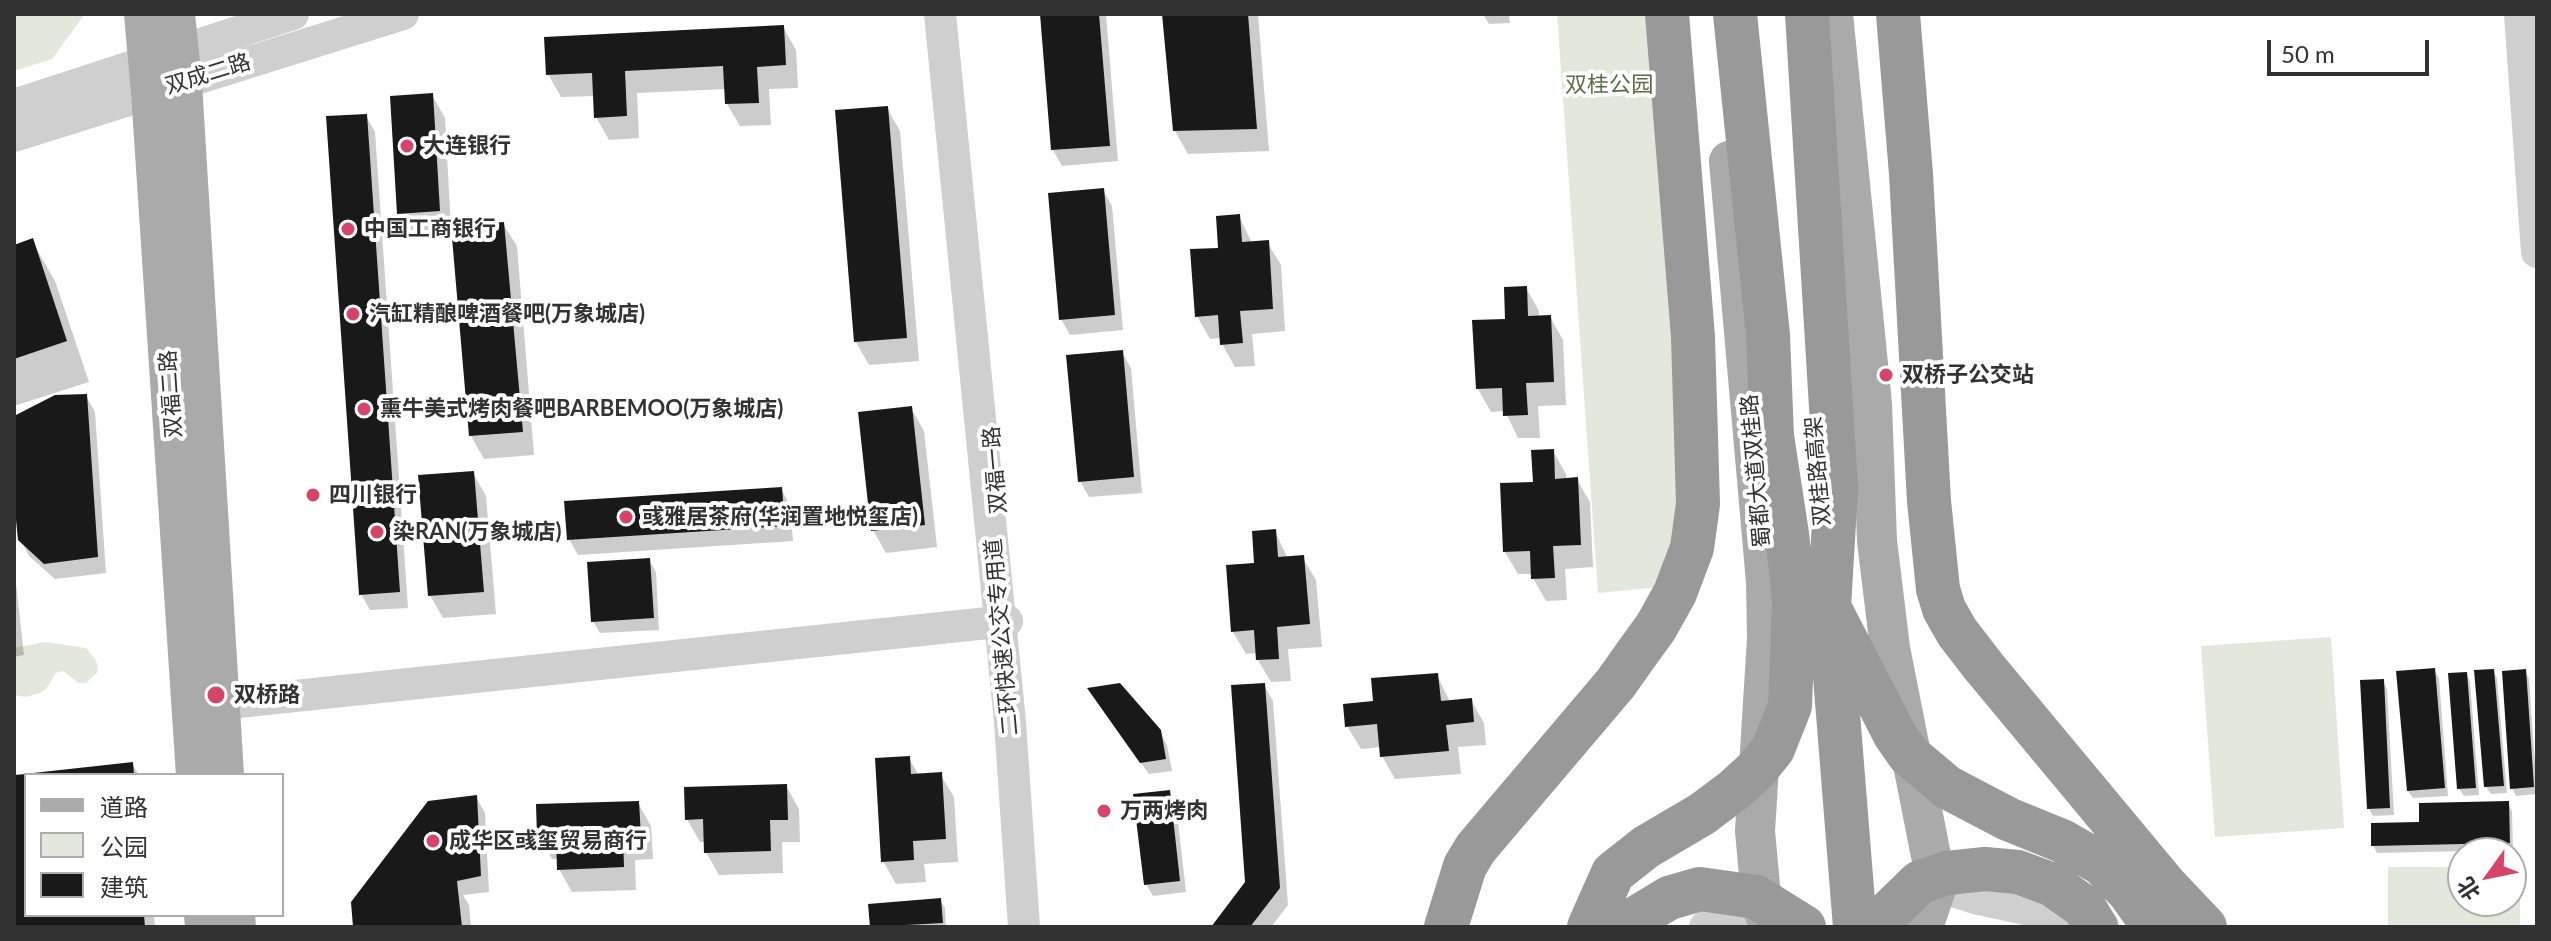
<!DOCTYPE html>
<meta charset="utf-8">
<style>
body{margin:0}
#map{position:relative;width:2551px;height:941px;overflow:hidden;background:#fff;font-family:Lato,"Noto Sans SC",sans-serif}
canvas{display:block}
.frame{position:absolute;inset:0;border:16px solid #323232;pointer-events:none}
.legend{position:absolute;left:24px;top:773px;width:260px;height:144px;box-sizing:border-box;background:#fff;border:2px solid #adadad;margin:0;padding:10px 14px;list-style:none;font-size:24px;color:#323232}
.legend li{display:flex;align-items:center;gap:16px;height:40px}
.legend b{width:40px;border:2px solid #adadad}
.north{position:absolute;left:2447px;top:837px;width:80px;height:80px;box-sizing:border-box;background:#fff;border:2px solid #adadad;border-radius:50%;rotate:237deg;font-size:22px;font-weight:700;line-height:32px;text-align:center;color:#323232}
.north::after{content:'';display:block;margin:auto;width:28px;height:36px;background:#d84468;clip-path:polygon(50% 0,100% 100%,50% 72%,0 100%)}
.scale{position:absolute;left:2267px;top:40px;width:162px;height:36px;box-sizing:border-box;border:4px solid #323232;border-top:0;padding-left:10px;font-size:24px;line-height:28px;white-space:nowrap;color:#323232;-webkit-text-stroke:6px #fff;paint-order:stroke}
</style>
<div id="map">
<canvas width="2551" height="941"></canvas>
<div class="frame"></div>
<ul class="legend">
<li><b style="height:10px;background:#aaa"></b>道路</li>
<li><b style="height:22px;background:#e4e8dc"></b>公园</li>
<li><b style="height:22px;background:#191919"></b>建筑</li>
</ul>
<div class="north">北</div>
<div class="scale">50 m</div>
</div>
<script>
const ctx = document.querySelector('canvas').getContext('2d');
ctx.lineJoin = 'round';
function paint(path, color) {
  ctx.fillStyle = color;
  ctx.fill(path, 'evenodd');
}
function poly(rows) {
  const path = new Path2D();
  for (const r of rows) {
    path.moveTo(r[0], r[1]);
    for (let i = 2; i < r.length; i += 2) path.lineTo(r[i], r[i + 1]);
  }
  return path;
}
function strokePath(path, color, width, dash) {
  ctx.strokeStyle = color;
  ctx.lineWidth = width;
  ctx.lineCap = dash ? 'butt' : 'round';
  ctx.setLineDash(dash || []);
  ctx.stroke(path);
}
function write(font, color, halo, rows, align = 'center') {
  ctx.font = font + ' Lato,"Noto Sans SC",sans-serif';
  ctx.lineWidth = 8;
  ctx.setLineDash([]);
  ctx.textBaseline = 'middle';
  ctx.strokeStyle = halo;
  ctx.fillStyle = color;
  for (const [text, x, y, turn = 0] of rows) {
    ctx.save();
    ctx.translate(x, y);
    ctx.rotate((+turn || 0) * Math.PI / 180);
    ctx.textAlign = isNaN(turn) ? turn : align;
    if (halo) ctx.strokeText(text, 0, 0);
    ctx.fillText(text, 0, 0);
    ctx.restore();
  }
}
paint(poly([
 [14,14,85,14,52,59,14,71],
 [1557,14,1652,14,1682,458,1682,521,1659,587,1598,593],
 [2331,637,2344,828,2215,837,2201,646],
 [45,642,86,648,95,659,98,666,97,673,86,683,79,683,63,671,56,673,46,689,40,693,26,697,14,695,14,648],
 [2388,867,2463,867,2463,901,2511,901,2511,868,2520,868,2520,927,2388,927]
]), '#e4e8dc');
paint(poly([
 [1042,14,1106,14,1118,161,1062,166,1053,150],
 [1164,14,1258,14,1269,151,1188,154,1175,131],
 [1483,14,1509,14,1510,23,1489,24],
 [783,27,796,50,798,88,769,89,771,125,740,126,727,104,726,89,637,93,639,138,609,140,596,117,595,96,561,97,548,74],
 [432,95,445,118,451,228,503,224,517,246,534,455,484,459,471,436,454,234,412,236,399,213],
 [887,108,900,131,919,361,869,365,856,342],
 [366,116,375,132,408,608,370,610,361,594],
 [1103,190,1112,206,1123,330,1070,335,1061,319],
 [1239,216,1252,243,1267,242,1281,265,1285,331,1252,334,1255,366,1235,367,1222,344,1222,338,1210,339,1197,316,1220,249],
 [32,241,55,281,89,382,14,406,14,247],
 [1526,288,1539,311,1539,317,1550,317,1563,340,1566,405,1538,406,1540,438,1518,438,1505,411,1491,412,1478,389,1508,321],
 [1122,352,1131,368,1142,493,1089,497,1080,481],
 [86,396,95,412,106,573,55,579,29,556,20,539,14,479,14,418],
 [911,408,924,431,937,547,886,553,873,530],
 [1553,451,1566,474,1566,480,1577,480,1590,502,1593,567,1565,569,1567,600,1546,601,1533,578,1533,574,1518,574,1505,552,1535,484],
 [473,473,486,496,496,614,443,618,430,595],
 [781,489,790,505,793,541,578,555,569,539],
 [1275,531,1288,559,1303,558,1316,580,1322,647,1288,649,1291,681,1271,682,1258,660,1258,653,1246,654,1233,632],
 [649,560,656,572,659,630,600,633,593,621],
 [14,565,24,655,14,657],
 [2434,670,2439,678,2448,796,2413,798,2408,791],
 [2493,671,2497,678,2507,793,2491,794,2486,787],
 [2525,671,2529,679,2537,794,2516,796,2512,788],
 [2466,674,2470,681,2479,795,2464,796,2459,788],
 [1437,675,1450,702,1471,700,1484,723,1486,745,1458,747,1461,774,1395,779,1382,756,1381,747,1361,749,1347,726,1375,703],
 [2382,681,2387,689,2394,815,2373,816,2369,809],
 [1264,685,1273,701,1288,905,1271,927,1214,927,1247,883],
 [1096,700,1160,732,1167,745,1172,771,1149,774],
 [909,758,919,776,940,774,954,797,958,862,924,864,926,882,896,884,883,861],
 [132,764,139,775,26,775,26,915,154,915,155,927,14,927,14,776],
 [786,786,799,809,800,842,782,842,783,873,719,875,706,852,706,842,700,842,687,819],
 [1169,792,1176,804,1186,892,1153,896,1146,884],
 [476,797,485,813,489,892,463,895,469,905,471,927,355,927],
 [638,803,651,826,653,859,635,860,636,890,572,892,559,869,558,859,552,859,539,836],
 [2508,803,2512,811,2513,850,2377,853,2373,845,2421,824],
 [940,900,945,908,946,927,872,927,870,906]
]), '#0003');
paint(poly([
 [1040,14,1099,14,1110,146,1051,150],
 [1162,14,1248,14,1257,129,1173,131],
 [784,25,786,65,757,67,759,103,725,104,723,66,625,71,627,116,594,118,592,73,546,75,544,37],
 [433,93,440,211,397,214,390,96],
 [888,106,907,338,854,342,835,110],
 [367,114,400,592,359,595,326,116],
 [1104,188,1115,315,1059,320,1048,193],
 [1240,214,1242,242,1269,240,1273,309,1240,311,1243,343,1220,345,1218,315,1195,317,1190,249,1218,248,1216,216],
 [504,222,523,432,469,436,451,226],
 [33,238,67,341,14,359,14,245],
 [1527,286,1528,316,1551,315,1554,382,1526,383,1528,415,1503,416,1502,388,1476,389,1472,320,1505,319,1504,287],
 [1123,350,1134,477,1078,482,1066,355],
 [87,394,98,557,44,564,18,540,14,500,14,416,55,395],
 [912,406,925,525,871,531,858,412],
 [1554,449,1555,479,1578,477,1581,545,1553,546,1555,578,1531,579,1530,551,1503,552,1500,483,1533,482,1531,450],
 [474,471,484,592,428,596,418,475],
 [782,487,785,526,567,540,564,501],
 [1276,529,1278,557,1304,555,1310,624,1277,627,1279,659,1256,660,1254,630,1231,632,1226,565,1254,563,1252,531],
 [650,558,654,618,591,622,587,562],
 [2435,668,2445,788,2407,791,2396,671],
 [2494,669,2504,786,2484,787,2474,670],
 [2526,669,2534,787,2510,789,2502,671],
 [2467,672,2476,788,2457,789,2448,673],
 [1438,673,1441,701,1472,698,1474,722,1446,725,1449,751,1380,757,1377,724,1345,727,1343,704,1373,701,1371,678],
 [2384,679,2390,808,2367,809,2360,680],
 [1120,683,1161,730,1166,759,1140,763,1087,688],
 [1265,683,1280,888,1250,927,1211,927,1245,882,1231,685],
 [910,756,911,774,942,772,946,839,913,841,914,860,881,862,875,758],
 [133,762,134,775,34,775,33,773],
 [26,774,26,915,144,915,145,927,14,927,14,775],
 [787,784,788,820,770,820,771,851,704,853,703,819,685,820,684,787],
 [1170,790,1180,881,1144,885,1133,794],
 [477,795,481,876,457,881,462,927,353,927,351,902,428,801],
 [639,801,641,837,623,837,624,867,557,870,556,836,537,837,536,804],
 [2509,801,2510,843,2371,846,2371,823,2419,822,2419,803],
 [941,898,943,923,870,927,868,904]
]), '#191919');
strokePath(poly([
 [940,14,1010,722,1024,927],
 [2520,14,2537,252],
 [14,105,293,14],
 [14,136,403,14],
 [219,704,1007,621],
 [1937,886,1975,898,2103,926],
 [1705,927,1762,908]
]), '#cfcfcf', 32);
strokePath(poly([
 [144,14,151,92,196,775],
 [175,14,182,83,224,775],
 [1833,14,1872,404,1877,541,1890,648,1937,886,1923,927],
 [1729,161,1766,582,1767,639,1755,831,1762,908,1769,925],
 [204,915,205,927],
 [235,915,236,927]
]), '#aaa', 40);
strokePath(poly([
 [1807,14,1836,489,1829,607,1895,735,1909,755,1947,787,2008,819,2062,841,2102,864,2129,892,2154,927],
 [1898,14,1911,174,1929,501,1938,589,1944,609,1957,632,1984,667,2167,887,2205,927],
 [1831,626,1855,927],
 [1446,927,1465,866,1476,848,1616,683,1635,656,1656,627,1675,593,1692,548,1698,504,1693,337,1667,14],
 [1589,927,1613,873,1646,847,1702,814,1734,790,1756,770,1773,749,1790,706,1794,601,1787,534,1772,436,1768,335,1735,14],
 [1625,927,1631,921,1669,898,1700,889,1756,897,1804,927],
 [1880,927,1890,911,1920,882,1947,873,1985,869,2018,872,2053,885,2084,907,2096,927]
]), '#999', 44);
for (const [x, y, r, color] of [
 [407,146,8,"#d84468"],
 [348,229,8,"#d84468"],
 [353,314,8,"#d84468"],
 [1886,375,8,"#d84468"],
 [364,409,8,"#d84468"],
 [313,495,8,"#d84468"],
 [626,517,8,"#d84468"],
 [377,532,8,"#d84468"],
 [216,695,10,"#d84468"],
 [1104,811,8,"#d84468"],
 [433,841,8,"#d84468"]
]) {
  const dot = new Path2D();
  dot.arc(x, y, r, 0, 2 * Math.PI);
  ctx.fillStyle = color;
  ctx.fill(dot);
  strokePath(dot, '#fff', 3);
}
write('22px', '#323232', '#fff', [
 ["双成二路",208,74,-17],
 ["双福二路",171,394,-94],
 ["双福一路",995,470,-95],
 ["蜀都大道双桂路",1756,471,-95],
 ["双桂路高架",1818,471,-95],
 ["二环快速公交专用道",1002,637,-95]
]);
write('22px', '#5c6b42', '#fff', [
 ["双桂公园",1609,85]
]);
write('bold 22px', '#323232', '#fff', [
 ["大连银行",423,146],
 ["中国工商银行",364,229],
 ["汽缸精酿啤酒餐吧(万象城店)",369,314],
 ["双桥子公交站",1902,375],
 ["熏牛美式烤肉餐吧BARBEMOO(万象城店)",380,409],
 ["四川银行",329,495],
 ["彧雅居茶府(华润置地悦玺店)",642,517],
 ["染RAN(万象城店)",393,532],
 ["双桥路",234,695],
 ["万两烤肉",1120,811],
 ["成华区彧玺贸易商行",449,841]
], 'left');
</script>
